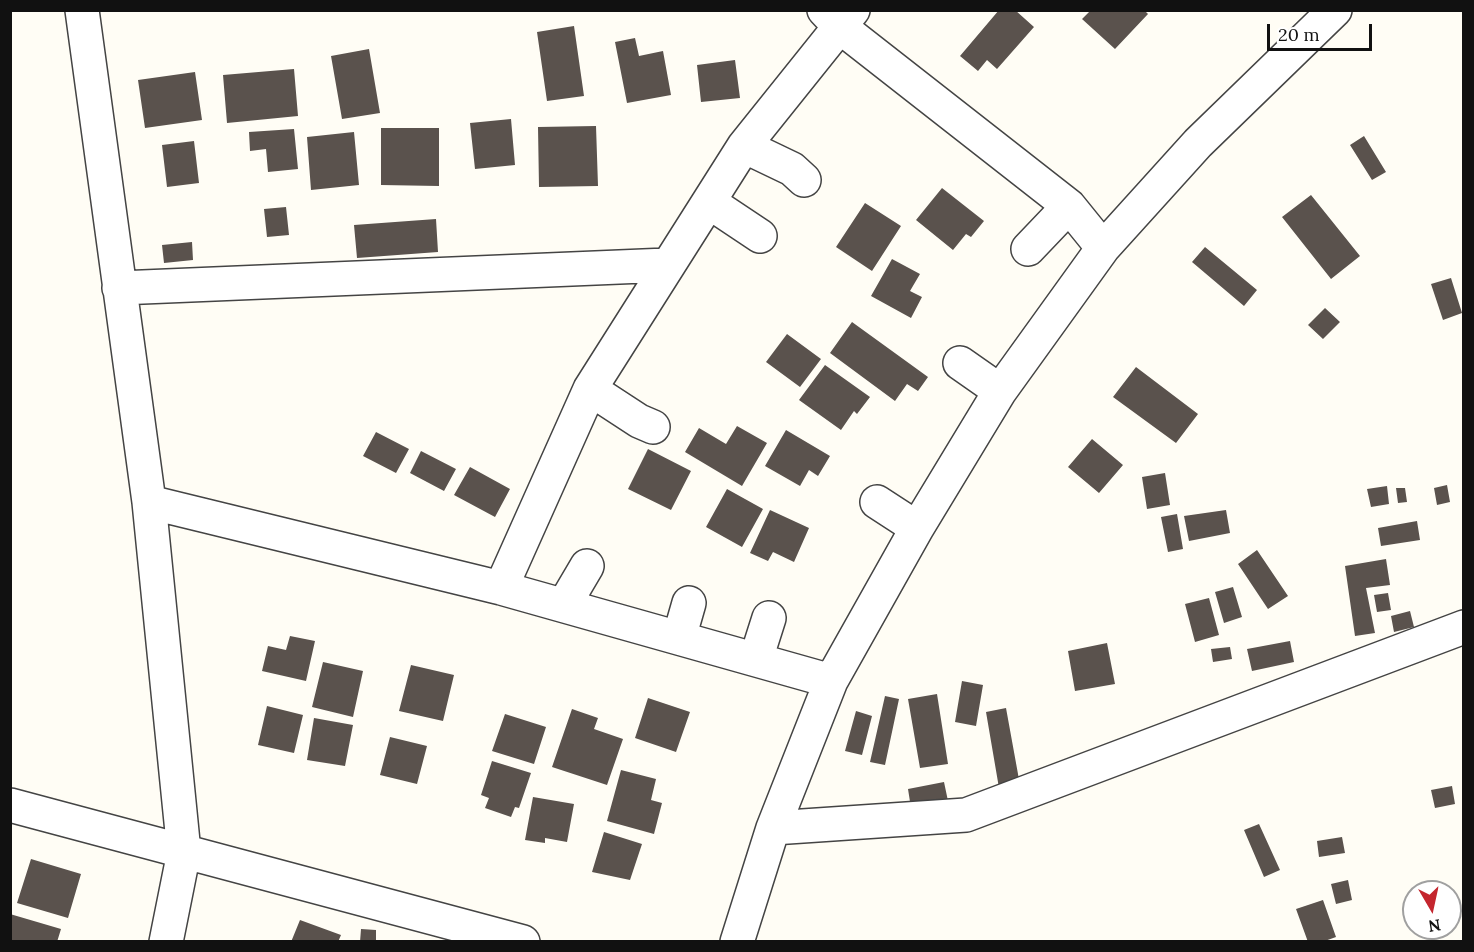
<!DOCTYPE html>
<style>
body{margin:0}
#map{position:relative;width:1474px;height:952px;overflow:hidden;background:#fffdf5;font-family:Lora,serif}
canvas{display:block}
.frame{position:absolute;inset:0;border:12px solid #111;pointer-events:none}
.north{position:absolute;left:1402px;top:880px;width:60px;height:60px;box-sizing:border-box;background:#fff;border:2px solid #a0a0a0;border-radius:50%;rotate:171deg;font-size:16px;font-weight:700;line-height:24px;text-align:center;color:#111}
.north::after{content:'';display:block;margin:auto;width:21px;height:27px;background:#c4262e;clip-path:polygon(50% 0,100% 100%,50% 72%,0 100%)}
.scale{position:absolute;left:1267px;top:24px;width:105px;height:27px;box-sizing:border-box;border:3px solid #111;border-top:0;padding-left:8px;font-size:18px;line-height:21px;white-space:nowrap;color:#111;-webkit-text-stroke:4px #fff;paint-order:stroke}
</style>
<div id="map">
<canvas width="1474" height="952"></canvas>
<div class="frame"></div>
<div class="north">N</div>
<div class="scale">20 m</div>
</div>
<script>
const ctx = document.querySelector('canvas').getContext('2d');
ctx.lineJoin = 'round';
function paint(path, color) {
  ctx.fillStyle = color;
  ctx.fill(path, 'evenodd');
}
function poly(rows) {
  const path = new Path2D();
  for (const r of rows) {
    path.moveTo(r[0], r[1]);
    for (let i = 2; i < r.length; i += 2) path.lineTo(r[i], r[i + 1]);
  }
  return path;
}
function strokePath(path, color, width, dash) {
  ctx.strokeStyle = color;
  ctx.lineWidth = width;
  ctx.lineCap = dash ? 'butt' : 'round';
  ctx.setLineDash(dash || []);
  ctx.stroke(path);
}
paint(poly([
 [999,10,1015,10,1034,27,997,69,987,60,978,71,960,56],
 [1091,10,1144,10,1148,14,1115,49,1082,19],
 [574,26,584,96,547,101,537,32],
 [635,38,639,56,663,51,671,95,627,103,615,42],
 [369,49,380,113,342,119,331,56],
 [735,60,740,98,701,102,697,65],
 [294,69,298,116,227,123,223,75],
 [195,72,202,120,145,128,138,80],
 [511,119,515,165,475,169,470,123],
 [596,126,598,186,539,187,538,127],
 [381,128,439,128,439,186,381,185],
 [294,129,298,169,268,172,266,149,250,151,249,132],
 [354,132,359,185,311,190,307,137],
 [1364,136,1386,172,1372,180,1350,145],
 [194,141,199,183,167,187,162,145],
 [942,188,984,221,971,237,966,234,953,250,916,220],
 [1311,195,1360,256,1331,279,1282,217],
 [865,203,901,226,872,271,836,247],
 [286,207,289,235,267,237,264,209],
 [436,219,438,252,357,258,354,225],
 [192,242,193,260,164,263,162,245],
 [1205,247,1257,290,1244,306,1192,262],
 [892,259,920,274,910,291,922,297,911,318,871,296],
 [1451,278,1462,313,1443,320,1431,284],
 [1325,308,1340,322,1323,339,1308,325],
 [852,322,928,377,918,391,907,384,895,401,830,353],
 [787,334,821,359,800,387,766,362],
 [825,365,870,397,857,414,854,411,841,430,799,400],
 [1136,367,1198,414,1176,443,1113,397],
 [737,426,767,443,742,486,685,452,699,428,726,444],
 [786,430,830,456,818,476,809,470,800,486,765,466],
 [376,432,409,449,396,473,363,456],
 [1092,439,1123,465,1099,493,1068,467],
 [648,449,691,471,671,510,628,489],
 [421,451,456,469,444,491,410,473],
 [470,467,510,489,495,517,454,495],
 [1165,473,1170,505,1147,509,1142,477],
 [1447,485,1450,502,1437,505,1434,488],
 [1387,486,1389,504,1371,507,1367,489],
 [1396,488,1405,488,1407,502,1398,503],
 [727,489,763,509,742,547,706,527],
 [770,510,809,528,794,562,773,552,768,561,750,553],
 [1226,510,1230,533,1189,541,1184,516],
 [1177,514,1183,549,1168,552,1161,517],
 [1417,521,1420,540,1381,546,1378,528],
 [1257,550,1288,596,1268,609,1238,564],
 [1386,559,1390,585,1366,588,1375,633,1355,636,1345,566],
 [1233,587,1242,617,1224,623,1215,592],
 [1388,593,1391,610,1377,612,1374,595],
 [1209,598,1219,635,1195,642,1185,604],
 [1410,611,1414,627,1394,632,1391,616],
 [290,636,315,641,306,681,262,671,268,646,286,650],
 [1290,641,1294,662,1252,671,1247,649],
 [1107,643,1115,684,1075,691,1068,651],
 [1230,647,1232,659,1213,662,1211,649],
 [323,662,363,671,353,717,312,707],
 [411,665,454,675,443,721,399,711],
 [962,681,983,685,976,726,955,722],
 [937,694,948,764,920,768,908,699],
 [885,696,899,699,885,765,870,762],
 [648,698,690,712,676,752,635,738],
 [267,706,303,715,294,753,258,745],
 [1006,708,1020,785,999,788,986,712],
 [572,709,598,718,594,729,623,739,607,785,552,767],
 [856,711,872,716,862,755,845,751],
 [505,714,546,727,534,764,492,751],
 [314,718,353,725,345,766,307,760],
 [390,737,427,746,417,784,380,775],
 [492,761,531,773,519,808,515,807,511,817,485,808,489,798,481,795],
 [621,770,656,779,651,800,662,803,654,834,607,821],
 [944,782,948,801,911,808,908,789],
 [1452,786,1455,804,1435,808,1431,790],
 [533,797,574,804,567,842,545,838,545,843,525,840],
 [1259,824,1280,870,1264,877,1244,830],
 [604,832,642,844,630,880,592,872],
 [1342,837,1345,853,1319,857,1317,841],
 [31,859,81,874,68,918,17,903],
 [1348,880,1352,900,1336,904,1331,884],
 [1323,900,1336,937,1322,942,1308,942,1296,909],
 [10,914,61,929,57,942,10,942],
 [300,920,341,935,338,942,291,942],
 [361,929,376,930,376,942,360,942]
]), '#5a524d');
const minor = poly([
 [82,10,149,502,184,852,166,942],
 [824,10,839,26,1069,206,1103,248],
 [744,146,792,169,804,180],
 [709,202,760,236],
 [1028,249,1069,206],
 [119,288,667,265],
 [960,363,1000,391],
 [590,389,639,421,653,427],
 [149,502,501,588,831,681],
 [877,502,917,528],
 [501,588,590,389,744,146,853,10],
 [564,605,587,566],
 [679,638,689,603],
 [756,659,769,618],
 [10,805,523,942],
 [773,828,966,815,1464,627],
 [737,942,773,828,831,681,917,528,1000,391,1103,248,1198,143,1335,10]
]);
strokePath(minor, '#444', 36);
strokePath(minor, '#fff', 33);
</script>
